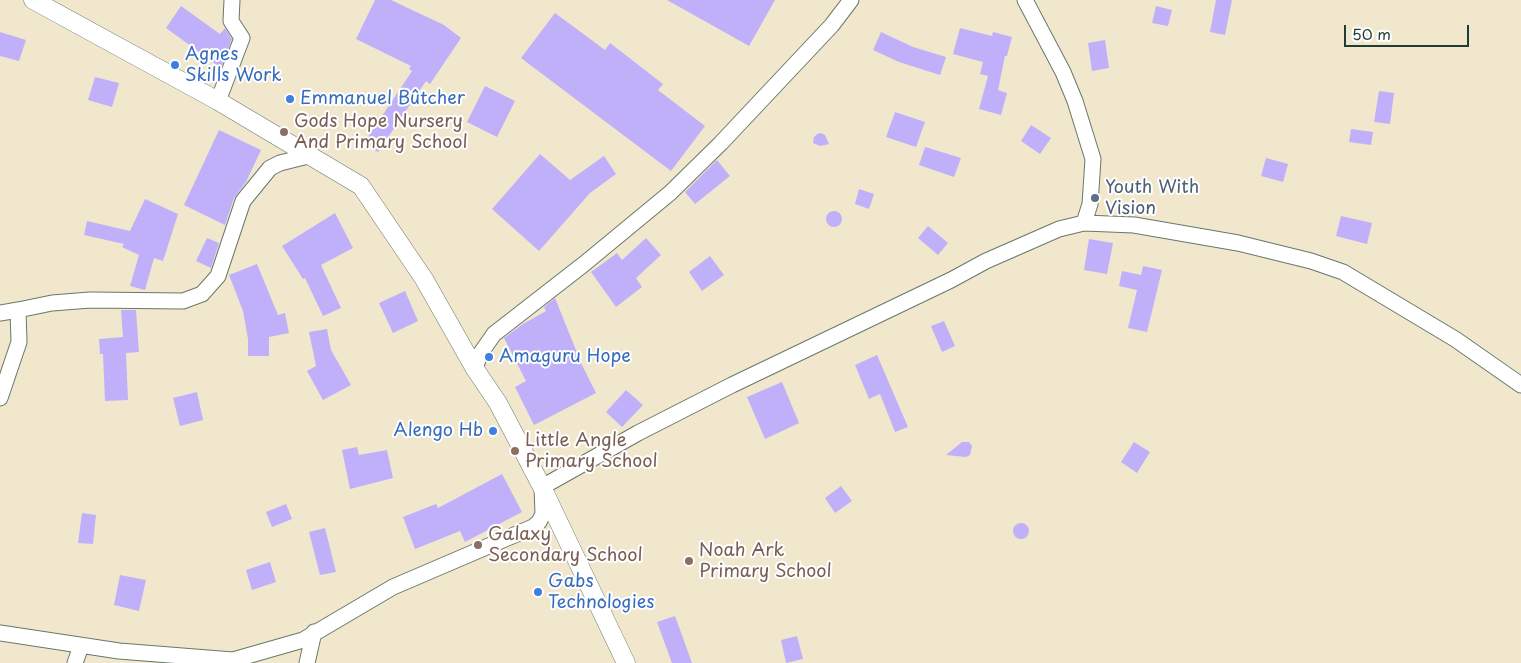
<!DOCTYPE html>
<meta charset="utf-8">
<style>
body{margin:0}
#map{position:relative;width:1521px;height:663px;overflow:hidden;background:#f0e7cd;font-family:"Playpen Sans",sans-serif}
canvas{display:block}
.scale{position:absolute;left:1344px;top:25px;width:125px;height:22px;box-sizing:border-box;border:2px solid #1f3d34;border-top:0;padding-left:6px;font-size:15px;line-height:18px;white-space:nowrap;color:#1f3d34;-webkit-text-stroke:4px #fff;paint-order:stroke}
</style>
<div id="map">
<canvas width="1521" height="663"></canvas>
<div class="scale">50 m</div>
</div>
<script>
const ctx = document.querySelector('canvas').getContext('2d');
ctx.lineJoin = 'round';
function paint(path, color) {
  ctx.fillStyle = color;
  ctx.fill(path, 'evenodd');
}
function poly(rows) {
  const path = new Path2D();
  for (const r of rows) {
    if (r.length === 3) {
      path.moveTo(r[0] + r[2], r[1]);
      path.arc(r[0], r[1], r[2], 0, 2 * Math.PI);
      continue;
    }
    path.moveTo(r[0], r[1]);
    for (let i = 2; i < r.length; i += 2) path.lineTo(r[i], r[i + 1]);
  }
  return path;
}
function strokePath(path, color, width, dash) {
  ctx.strokeStyle = color;
  ctx.lineWidth = width;
  ctx.lineCap = dash ? 'butt' : 'round';
  ctx.setLineDash(dash || []);
  ctx.stroke(path);
}
function write(font, color, halo, rows, align = 'center') {
  ctx.font = font + ' "Playpen Sans",sans-serif';
  ctx.lineWidth = 4;
  ctx.setLineDash([]);
  ctx.textBaseline = 'middle';
  ctx.strokeStyle = halo;
  ctx.fillStyle = color;
  for (const [text, x, y, turn = 0] of rows) {
    ctx.save();
    ctx.translate(x, y);
    ctx.rotate((+turn || 0) * Math.PI / 180);
    ctx.textAlign = isNaN(turn) ? turn : align;
    if (halo) ctx.strokeText(text, 0, 0);
    ctx.fillText(text, 0, 0);
    ctx.restore();
  }
}
paint(poly([
 [375,0,391,0,444,25,461,38,430,84,426,81,378,152,364,143,412,71,409,69,411,66,356,39],
 [667,0,775,0,749,46],
 [1216,0,1232,0,1225,35,1210,32],
 [181,6,220,34,225,28,232,39,221,68,166,28],
 [1156,6,1172,10,1168,26,1152,23],
 [555,13,605,50,610,43,663,84,658,90,705,126,671,171,521,58],
 [960,28,992,36,993,32,1012,37,1007,56,1005,56,998,90,1007,93,1001,115,979,109,988,76,980,74,983,62,953,54],
 [0,32,26,40,19,61,0,56],
 [881,32,913,47,946,57,940,75,899,62,873,50],
 [1105,40,1109,68,1092,71,1088,43],
 [95,77,119,83,112,107,88,100],
 [485,86,515,101,497,137,467,122],
 [1379,91,1394,93,1390,124,1374,122],
 [895,112,925,122,916,147,886,137],
 [1031,125,1051,138,1040,154,1021,141],
 [1351,129,1373,132,1371,145,1349,142],
 [219,130,261,150,246,182,234,198,225,225,184,205],
 [821,133,825,135,829,144,820,146,813,143,814,137,817,134],
 [925,147,961,158,954,177,919,165],
 [540,154,570,180,604,156,616,174,590,193,539,251,492,209],
 [1266,158,1288,164,1283,182,1261,176],
 [717,160,730,176,695,204,685,192],
 [859,189,874,194,869,209,855,204],
 [145,199,178,214,163,261,154,258,145,290,130,286,139,255,122,247,124,244,84,235,87,221,130,231],
 [834,219,8],
 [335,213,353,248,321,265,341,308,323,316,305,278,303,279,282,246],
 [1341,216,1372,223,1367,244,1336,236],
 [928,226,948,243,938,255,918,238],
 [207,238,219,243,211,268,196,261],
 [646,238,661,255,636,278,642,287,616,307,591,272,617,253,622,260],
 [1089,239,1113,243,1107,274,1084,270],
 [710,256,724,275,702,291,689,272],
 [257,264,278,315,285,313,289,333,269,337,269,356,248,356,248,339,243,311,229,275],
 [1143,266,1162,270,1147,332,1128,328,1137,290,1119,286,1122,271,1141,275],
 [405,291,418,321,393,333,379,303],
 [555,298,582,365,596,393,534,425,515,387,526,381,504,338,523,324,546,311,544,307],
 [121,310,136,310,139,352,126,353,128,400,105,401,103,354,100,354,99,339,123,337],
 [944,321,955,346,942,352,931,326],
 [327,329,331,350,351,385,323,400,307,371,316,366,309,332],
 [877,355,908,427,895,432,880,394,869,399,855,365],
 [782,382,799,423,765,439,747,397],
 [626,390,643,405,622,427,606,412],
 [197,392,203,420,180,426,173,398],
 [962,442,969,442,972,446,970,455,966,457,946,455],
 [1134,442,1150,452,1137,473,1121,462],
 [357,447,359,455,387,450,393,478,350,489,342,450],
 [502,474,522,512,465,542,460,531,415,549,403,517,436,504,438,508],
 [841,486,852,501,835,513,825,498],
 [286,504,292,519,272,527,266,512],
 [82,513,96,515,93,544,78,543],
 [1021,531,8],
 [325,528,336,572,320,575,309,532],
 [270,562,276,582,252,590,246,570],
 [120,575,146,580,139,611,114,605],
 [675,616,692,663,672,663,657,622],
 [797,636,803,659,786,663,781,640]
]), '#c0b0fa');
const minor = poly([
 [1025,0,1063,72,1075,101,1093,159,1090,204,1084,223],
 [218,101,242,38,231,21,232,0],
 [0,313,18,310],
 [475,369,480,354,494,334,584,264,670,193,721,143,832,25,851,0],
 [0,398,19,342,18,310,52,303,90,300,183,301,202,294,218,276,243,201,270,168,280,163,312,155],
 [0,633,119,651,233,660,303,640,393,587,533,527,539,522,543,514,542,487,638,433,732,385,951,280,986,261,1059,229,1084,223,1134,225,1238,243,1311,261,1343,272,1455,339,1521,385],
 [75,663,81,646],
 [307,663,314,632]
]);
const tertiary = poly([
 [33,0,218,101,361,186,424,279,475,369,498,403,542,487,626,663]
]);
strokePath(minor, '#68786a', 17);
strokePath(tertiary, '#68786a', 19);
strokePath(minor, '#fff', 15);
strokePath(tertiary, '#fff', 18);
for (const [x, y, r, color] of [
 [175,65,5,"#3f7fe0"],
 [290,99,5,"#3f7fe0"],
 [284,132,5,"#8d6e63"],
 [1095,198,5,"#5c6f8a"],
 [489,357,5,"#3f7fe0"],
 [493,431,5,"#3f7fe0"],
 [515,451,5,"#8d6e63"],
 [478,545,5,"#8d6e63"],
 [689,561,5,"#8d6e63"],
 [538,592,5,"#3f7fe0"]
]) {
  const dot = new Path2D();
  dot.arc(x, y, r, 0, 2 * Math.PI);
  ctx.fillStyle = color;
  ctx.fill(dot);
  strokePath(dot, '#fff', 2);
}
write('18px', '#366cbe', '#fff', [
 ["Agnes",185,55],
 ["Skills Work",185,76],
 ["Emmanuel Bûtcher",300,99],
 ["Amaguru Hope",499,357],
 ["Alengo Hb",483,431,"right"],
 ["Gabs",548,582],
 ["Technologies",548,603]
], 'left');
write('18px', '#785e54', '#fff', [
 ["Gods Hope Nursery",294,122],
 ["And Primary School",294,143],
 ["Little Angle",525,441],
 ["Primary School",525,462],
 ["Galaxy",488,535],
 ["Secondary School",488,556],
 ["Noah Ark",699,551],
 ["Primary School",699,572]
], 'left');
write('18px', '#4e5e75', '#fff', [
 ["Youth With",1105,188],
 ["Vision",1105,209]
], 'left');
</script>
